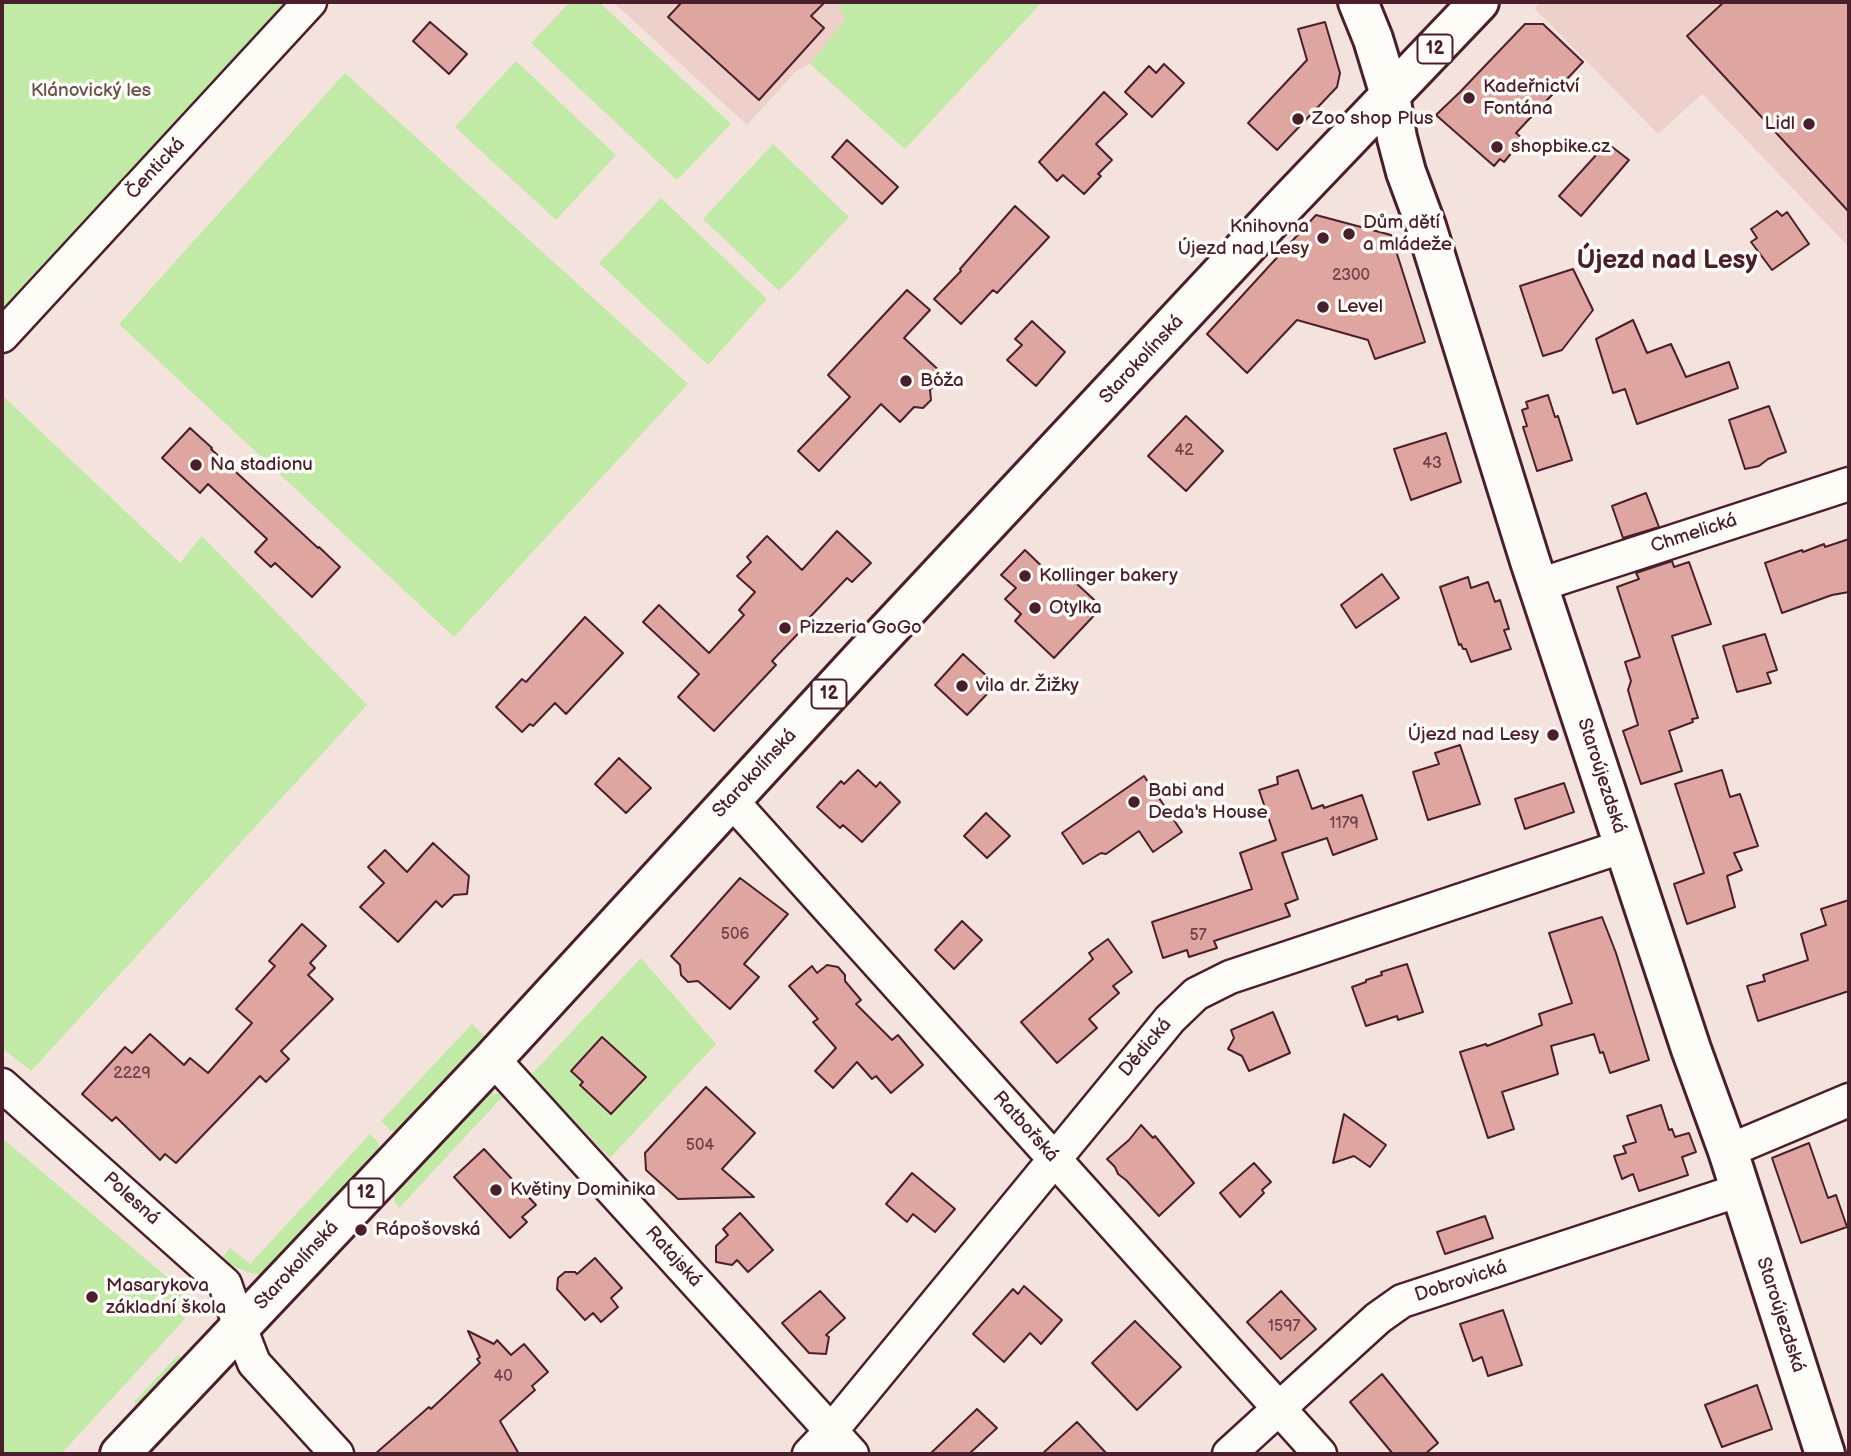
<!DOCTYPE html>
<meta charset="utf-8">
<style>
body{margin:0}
#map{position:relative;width:1851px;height:1456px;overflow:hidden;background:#f4e2dd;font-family:"Balsamiq Sans",sans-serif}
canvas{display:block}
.frame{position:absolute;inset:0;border:4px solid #4a1f2b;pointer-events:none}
</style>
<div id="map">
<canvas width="1851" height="1456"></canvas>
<div class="frame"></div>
</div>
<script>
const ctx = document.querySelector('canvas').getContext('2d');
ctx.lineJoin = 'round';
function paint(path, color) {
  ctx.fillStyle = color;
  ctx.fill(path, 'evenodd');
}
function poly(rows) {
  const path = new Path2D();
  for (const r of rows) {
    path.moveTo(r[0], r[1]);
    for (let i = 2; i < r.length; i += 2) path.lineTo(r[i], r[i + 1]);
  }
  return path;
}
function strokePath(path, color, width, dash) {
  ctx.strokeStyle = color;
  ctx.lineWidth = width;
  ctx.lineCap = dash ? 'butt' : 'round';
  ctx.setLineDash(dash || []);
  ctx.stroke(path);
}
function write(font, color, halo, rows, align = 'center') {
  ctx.font = font + ' "Balsamiq Sans",sans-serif';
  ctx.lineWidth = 7;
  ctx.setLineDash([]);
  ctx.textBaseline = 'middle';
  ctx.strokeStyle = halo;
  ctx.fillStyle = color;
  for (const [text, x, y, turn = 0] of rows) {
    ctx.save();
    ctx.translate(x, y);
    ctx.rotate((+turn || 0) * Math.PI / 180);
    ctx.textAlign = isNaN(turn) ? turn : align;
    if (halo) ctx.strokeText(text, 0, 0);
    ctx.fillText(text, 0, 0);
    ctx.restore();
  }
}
paint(poly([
 [613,2,838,2,845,20,810,64,796,71,747,125],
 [1541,2,1849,2,1849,247,1702,94,1658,134,1534,8]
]), '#eed0cb');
paint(poly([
 [2,2,294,2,2,324],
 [570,2,599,2,731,124,677,180,531,43],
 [838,2,1042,2,905,149,810,64,845,20],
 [516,61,616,155,556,220,455,127],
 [345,73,688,384,454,637,119,324],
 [773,144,849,217,779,291,703,219],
 [661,198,767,299,708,365,599,263],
 [2,395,180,563,202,536,367,705,31,1071,2,1048],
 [641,958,716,1044,610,1158,531,1075],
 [472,1024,487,1039,400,1132,390,1130,381,1121],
 [483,1093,505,1094,399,1208,396,1204,394,1198,397,1193,420,1161],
 [370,1134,378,1142,380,1153,268,1273,261,1275,247,1272,235,1267,222,1258,230,1248,250,1264],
 [2,1138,180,1288,187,1306,184,1320,61,1454,2,1454],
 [180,1356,185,1360,135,1405,135,1401,176,1357]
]), '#c1eaa6');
const building = poly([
 [682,2,825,2,811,16,824,28,759,100,668,17,682,2],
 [1724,2,1849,2,1849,212,1687,36,1724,2],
 [430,22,467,54,449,74,413,41,430,22],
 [1325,22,1340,73,1337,87,1277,150,1248,123,1307,60,1298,29,1325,22],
 [1525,24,1543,24,1583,62,1516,133,1523,139,1504,162,1500,159,1494,166,1436,115,1460,92,1525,24],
 [1164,64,1184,83,1152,117,1125,92,1149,66,1156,73,1164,64],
 [1104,92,1127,114,1096,144,1112,160,1098,174,1101,176,1084,194,1063,175,1057,181,1039,162,1104,92],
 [847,140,898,187,882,204,832,157,847,140],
 [1607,143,1629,160,1581,216,1559,196,1607,143],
 [1015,206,1049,237,997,293,993,290,961,324,934,299,961,271,960,269,1015,206],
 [1777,211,1782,216,1787,212,1809,244,1772,270,1751,242,1757,238,1751,229,1777,211],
 [1316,215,1391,235,1425,342,1375,359,1368,340,1297,320,1247,373,1207,334,1316,215],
 [1573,269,1593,310,1562,350,1543,356,1520,286,1573,269],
 [907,290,930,310,904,338,944,375,930,390,931,400,923,408,914,407,900,422,881,404,819,471,798,451,850,397,828,375,907,290],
 [1633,320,1647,353,1671,344,1686,377,1729,362,1738,388,1637,424,1625,389,1613,393,1596,339,1633,320],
 [1032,321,1065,352,1036,386,1007,360,1022,345,1015,339,1032,321],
 [1548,395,1555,417,1558,416,1572,460,1537,471,1523,427,1527,426,1522,410,1528,408,1526,402,1548,395],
 [1769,406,1786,452,1768,459,1759,466,1745,469,1729,420,1769,406],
 [1186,416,1223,451,1186,491,1148,456,1186,416],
 [190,428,212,448,211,449,318,548,319,547,340,567,312,597,275,563,271,567,255,552,267,539,208,484,200,493,162,458,190,428],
 [1446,433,1461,482,1411,500,1394,449,1446,433],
 [1646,493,1659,527,1623,538,1612,506,1646,493],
 [837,531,871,563,852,582,847,578,810,617,812,619,772,661,776,665,714,731,678,697,699,674,643,622,659,605,709,653,744,615,739,610,755,592,737,576,751,562,747,557,767,536,802,570,837,531],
 [1849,539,1849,592,1832,595,1782,613,1765,563,1802,550,1803,552,1824,544,1825,547,1849,539],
 [1025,550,1057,581,1065,573,1102,607,1054,658,1015,621,1021,614,1005,599,1016,588,1001,575,1025,550],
 [1672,561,1674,567,1689,562,1711,624,1672,636,1698,718,1692,719,1693,722,1669,731,1682,771,1641,784,1623,731,1638,725,1628,690,1631,681,1625,662,1640,657,1617,587,1639,579,1636,573,1672,561],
 [1382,574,1399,598,1356,628,1341,605,1382,574],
 [1468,577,1471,588,1488,582,1495,602,1500,600,1509,629,1504,630,1511,649,1471,662,1466,649,1463,649,1461,644,1459,645,1440,587,1468,577],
 [585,617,623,653,566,714,555,703,533,726,530,724,522,732,496,707,522,679,526,682,585,617],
 [1765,634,1777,670,1767,673,1771,683,1737,692,1723,646,1765,634],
 [963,654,992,681,983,691,987,694,967,715,935,685,963,654],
 [1460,745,1480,804,1428,820,1413,772,1439,764,1435,753,1460,745],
 [619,758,651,788,626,813,595,784,619,758],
 [858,770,876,787,880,782,900,802,862,842,843,825,840,828,817,807,841,781,844,784,858,770],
 [1298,770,1312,809,1323,805,1324,808,1362,795,1377,839,1333,855,1327,838,1282,853,1298,899,1285,904,1290,916,1214,941,1217,948,1189,957,1187,950,1163,958,1152,922,1252,889,1240,853,1276,840,1259,790,1278,784,1277,777,1298,770],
 [1722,770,1730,797,1740,794,1758,846,1734,853,1742,870,1727,876,1735,907,1687,924,1674,884,1704,873,1675,784,1722,770],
 [1144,776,1182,832,1153,852,1139,831,1106,854,1101,853,1083,864,1062,833,1144,776],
 [1564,783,1574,812,1525,829,1515,799,1564,783],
 [986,813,1010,836,987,858,964,836,986,813],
 [433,843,469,876,467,894,454,895,442,907,436,901,398,942,360,907,384,883,368,867,385,850,407,872,433,843],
 [740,878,788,914,744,964,759,977,730,1009,698,981,688,982,681,975,680,965,671,956,740,878],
 [1849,900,1849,991,1758,1021,1747,986,1765,981,1763,975,1808,960,1801,934,1826,925,1821,909,1849,900],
 [1602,917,1616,953,1649,1060,1610,1073,1603,1052,1600,1053,1594,1034,1551,1046,1558,1074,1502,1092,1514,1129,1488,1138,1460,1052,1486,1044,1487,1046,1542,1025,1539,1014,1572,1003,1549,933,1602,917],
 [962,921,982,940,954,969,935,950,962,921],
 [302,924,326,946,310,963,315,968,308,975,333,999,281,1051,289,1059,266,1082,260,1076,176,1163,165,1154,160,1160,116,1117,112,1121,82,1094,125,1047,132,1053,150,1034,184,1065,190,1058,208,1073,252,1023,236,1009,275,966,269,961,302,924],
 [1108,939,1132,972,1113,986,1119,993,1089,1019,1097,1028,1057,1063,1021,1022,1093,959,1089,953,1108,939],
 [1407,964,1423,1012,1398,1020,1397,1016,1366,1026,1352,987,1366,982,1366,980,1382,975,1381,972,1407,964],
 [827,965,838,967,845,975,845,981,861,1000,856,1004,892,1040,898,1035,923,1065,891,1093,876,1076,872,1079,857,1062,833,1088,815,1071,836,1048,813,1022,818,1019,789,986,812,966,817,973,827,965],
 [1273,1012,1290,1053,1249,1071,1242,1056,1228,1049,1234,1038,1231,1030,1273,1012],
 [602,1037,646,1077,611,1114,580,1085,583,1082,571,1071,602,1037],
 [706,1087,755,1133,722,1169,754,1197,678,1199,646,1170,645,1153,706,1087],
 [1661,1105,1669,1130,1672,1129,1675,1137,1689,1133,1696,1152,1682,1157,1688,1175,1639,1191,1633,1174,1622,1179,1614,1156,1626,1153,1623,1146,1636,1142,1627,1116,1661,1105],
 [1344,1114,1386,1145,1370,1167,1354,1156,1333,1163,1344,1114],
 [1141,1125,1153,1138,1155,1136,1194,1183,1159,1216,1126,1180,1118,1174,1115,1167,1107,1159,1129,1140,1141,1125],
 [1809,1143,1828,1198,1836,1195,1847,1227,1801,1243,1772,1158,1809,1143],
 [484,1149,536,1205,522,1217,527,1222,510,1238,454,1177,484,1149],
 [1254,1163,1271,1182,1262,1190,1264,1193,1240,1217,1220,1193,1254,1163],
 [912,1173,955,1209,935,1232,913,1214,907,1222,886,1204,912,1173],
 [740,1213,773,1250,748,1272,737,1260,732,1265,716,1262,716,1246,728,1235,723,1229,740,1213],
 [1485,1216,1493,1238,1445,1254,1437,1232,1485,1216],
 [595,1258,622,1288,611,1298,618,1307,601,1322,593,1313,585,1320,557,1289,558,1278,565,1272,575,1272,577,1274,595,1258],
 [1024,1286,1062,1320,1041,1344,1030,1333,1004,1362,973,1334,1013,1289,1018,1294,1024,1286],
 [820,1291,845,1318,826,1335,829,1337,826,1354,809,1353,782,1323,820,1291],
 [1281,1291,1316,1329,1281,1359,1247,1322,1281,1291],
 [1503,1310,1522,1365,1488,1376,1482,1357,1473,1361,1460,1324,1503,1310],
 [1135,1321,1181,1367,1137,1410,1092,1363,1135,1321],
 [468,1331,494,1344,497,1340,511,1355,524,1344,548,1372,532,1386,535,1390,500,1421,519,1454,375,1454,429,1407,431,1409,480,1363,477,1359,480,1357,468,1331],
 [1382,1374,1438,1443,1425,1454,1393,1454,1350,1402,1382,1374],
 [1757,1385,1772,1429,1722,1447,1705,1405,1757,1385],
 [977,1409,997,1428,969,1454,930,1454,977,1409],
 [1077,1422,1107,1454,1042,1454,1077,1422]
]);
paint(building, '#dfa5a0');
strokePath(building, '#4a1f2b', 2);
const street = poly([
 [2,336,310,2],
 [1539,585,1849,484],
 [731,800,1320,1454],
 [493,1059,852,1454],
 [2,1085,225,1284,240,1327,254,1363,337,1454],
 [1728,1151,1849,1100],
 [809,1454,831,1431,1170,1019,1196,994,1230,977,1624,846],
 [1229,1454,1378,1318,1402,1301,1740,1190]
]);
const secondary = poly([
 [1358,2,1373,39,1390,95,1397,138,1406,172,1426,226,1530,561,1691,1049,1728,1151,1825,1454]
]);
const primary = poly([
 [120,1454,493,1059,861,659,1287,203,1479,2]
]);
strokePath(street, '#4a1f2b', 37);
strokePath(secondary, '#4a1f2b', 44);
strokePath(primary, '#4a1f2b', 44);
strokePath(street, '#fdfcf7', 32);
strokePath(secondary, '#fdfcf7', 38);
strokePath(primary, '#fdfcf7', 38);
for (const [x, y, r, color] of [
 [1469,98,7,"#4a1f2b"],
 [1298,119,7,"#4a1f2b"],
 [1809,124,7,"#4a1f2b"],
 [1497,147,7,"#4a1f2b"],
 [1349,234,7,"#4a1f2b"],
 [1323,238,7,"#4a1f2b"],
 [1323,307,7,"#4a1f2b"],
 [906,381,7,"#4a1f2b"],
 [196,465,7,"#4a1f2b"],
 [1025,576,7,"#4a1f2b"],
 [1035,608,7,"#4a1f2b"],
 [785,628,7,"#4a1f2b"],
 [962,686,7,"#4a1f2b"],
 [1553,735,7,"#4a1f2b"],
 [1134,802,7,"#4a1f2b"],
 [496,1190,7,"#4a1f2b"],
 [361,1230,7,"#4a1f2b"],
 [92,1297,7,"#4a1f2b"]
]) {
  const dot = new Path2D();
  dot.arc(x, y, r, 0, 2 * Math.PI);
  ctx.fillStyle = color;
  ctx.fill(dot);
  strokePath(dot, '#fdfcf7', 2.5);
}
write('16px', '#6f4048', null, [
 ["2300",1351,276],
 ["42",1184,451],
 ["43",1432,464],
 ["1179",1344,824],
 ["506",735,935],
 ["57",1198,936],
 ["2229",132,1074],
 ["504",700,1146],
 ["1597",1284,1327],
 ["40",503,1377]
]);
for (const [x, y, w] of [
 [1435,49,35],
 [829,694,35],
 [366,1193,35]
]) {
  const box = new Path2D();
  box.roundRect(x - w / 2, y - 14.5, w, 29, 5);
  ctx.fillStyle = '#fdfcf7';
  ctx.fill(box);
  strokePath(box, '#4a1f2b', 2);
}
write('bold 18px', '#4a1f2b', null, [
 ["12",1435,49],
 ["12",829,694],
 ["12",366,1193]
]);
write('19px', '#4a1f2b', '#fdfcf7', [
 ["Kadeřnictví",1483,87],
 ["Fontána",1483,109],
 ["Zoo shop Plus",1312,119],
 ["Lidl",1795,124,"right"],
 ["shopbike.cz",1511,147],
 ["Dům dětí",1363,223],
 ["a mládeže",1363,245],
 ["Knihovna",1309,227,"right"],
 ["Újezd nad Lesy",1309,249,"right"],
 ["Level",1337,307],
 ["Bóža",920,381],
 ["Na stadionu",210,465],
 ["Kollinger bakery",1039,576],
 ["Otylka",1049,608],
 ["Pizzeria GoGo",799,628],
 ["vila dr. Žižky",976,686],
 ["Újezd nad Lesy",1539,735,"right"],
 ["Babi and",1148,791],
 ["Deda's House",1148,813],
 ["Květiny Dominika",510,1190],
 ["Rápošovská",375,1230],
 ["Masarykova",106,1286],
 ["základní škola",106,1308]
], 'left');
write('19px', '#68524a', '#fdfcf7', [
 ["Klánovický les",91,91]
]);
write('19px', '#4a1f2b', '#fdfcf7', [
 ["Čentická",156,169,-47],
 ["Starokolínská",1142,360,-47],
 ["Chmelická",1694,534,-18],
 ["Starokolínská",755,774,-47],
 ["Staroújezdská",1601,776,72],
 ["Dědická",1146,1048,-50],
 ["Ratbořská",1025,1127,48],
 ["Polesná",131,1199,42],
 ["Ratajská",673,1257,48],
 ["Starokolínská",297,1266,-47],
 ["Dobrovická",1461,1282,-18],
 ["Staroújezdská",1780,1315,72]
]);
write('bold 26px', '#4a1f2b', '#fdfcf7', [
 ["Újezd nad Lesy",1667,261]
]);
</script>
